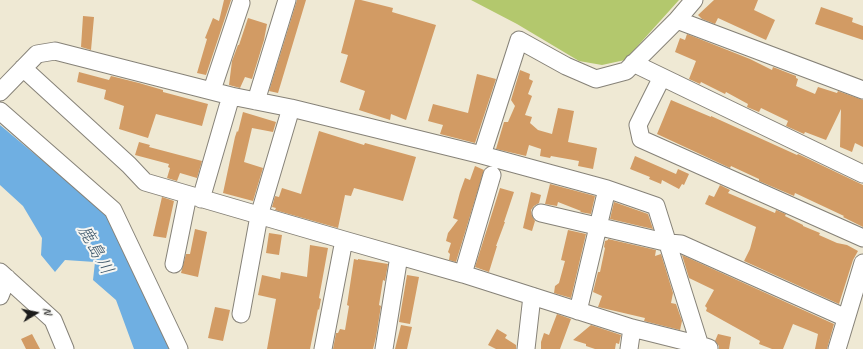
<!DOCTYPE html>
<meta charset="utf-8">
<style>
body{margin:0}
#map{position:relative;width:863px;height:349px;overflow:hidden;background:#efe9d4;font-family:Caveat,sans-serif}
canvas{display:block}
.north{position:absolute;left:16px;top:293px;width:40px;height:40px;-webkit-text-stroke:3px #f6f6f2;paint-order:stroke;rotate:80deg;font-size:11px;font-weight:700;line-height:16px;text-align:center;color:#1c1c1c}
.north::after{content:'';display:block;margin:auto;width:14px;height:18px;background:#1c1c1c;clip-path:polygon(50% 0,100% 100%,50% 72%,0 100%)}
</style>
<div id="map">
<canvas width="863" height="349"></canvas>
<div class="north">N</div>
</div>
<script>
const ctx = document.querySelector('canvas').getContext('2d');
ctx.lineJoin = 'round';
function paint(path, color) {
  ctx.fillStyle = color;
  ctx.fill(path, 'evenodd');
}
function poly(rows) {
  const path = new Path2D();
  for (const r of rows) {
    path.moveTo(r[0], r[1]);
    for (let i = 2; i < r.length; i += 2) path.lineTo(r[i], r[i + 1]);
  }
  return path;
}
function strokePath(path, color, width, dash) {
  ctx.strokeStyle = color;
  ctx.lineWidth = width;
  ctx.lineCap = dash ? 'butt' : 'round';
  ctx.setLineDash(dash || []);
  ctx.stroke(path);
}
function write(font, color, halo, rows, align = 'center') {
  ctx.font = font + ' Caveat,"Klee One",sans-serif';
  ctx.lineWidth = 4;
  ctx.setLineDash([]);
  ctx.textBaseline = 'middle';
  ctx.strokeStyle = halo;
  ctx.fillStyle = color;
  for (const [text, x, y, turn = 0] of rows) {
    ctx.save();
    ctx.translate(x, y);
    ctx.rotate((+turn || 0) * Math.PI / 180);
    ctx.textAlign = isNaN(turn) ? turn : align;
    if (halo) ctx.strokeText(text, 0, 0);
    ctx.fillText(text, 0, 0);
    ctx.restore();
  }
}
paint(poly([
 [471,0,679,0,625,60,602,65,579,61,517,24]
]), '#b3c86d');
paint(poly([
 [0,125,105,213,173,349,134,349,116,300,93,280,95,262,65,260,55,272,41,255,42,238,23,206,0,185]
]), '#6fafe2');
paint(poly([
 [224,0,231,0,206,75,197,73,207,39,205,38,213,18,219,21],
 [297,0,306,0,278,93,269,91],
 [355,0,361,0,393,8,392,12,436,25,406,120,391,114,390,120,359,110,365,91,340,82,348,55,341,53],
 [714,0,758,0,754,10,775,20,766,40,718,18,715,24,702,19,698,15],
 [821,7,853,18,852,22,863,26,863,40,815,24],
 [83,16,94,17,91,50,81,47],
 [248,18,267,24,264,40,252,79,245,77,240,88,229,85,232,61,238,45,239,45],
 [687,34,750,59,772,70,773,67,796,76,796,78,798,79,796,86,815,94,818,87,837,93,838,91,863,100,863,147,855,143,852,152,840,147,841,109,826,140,805,132,804,134,786,126,788,121,761,108,759,112,747,107,748,104,726,92,725,94,701,82,700,84,689,79,696,61,675,52,680,38,685,40],
 [520,70,530,74,529,79,533,81,528,94,532,96,525,115,532,117,530,123,538,130,552,134,558,108,574,111,568,142,597,148,593,169,578,166,579,161,551,156,550,158,540,156,541,149,529,145,526,156,496,149,504,122,508,122,515,106,511,100],
 [79,72,109,80,111,76,139,83,163,90,163,92,208,104,202,126,156,114,148,138,119,129,124,106,104,99,106,90,77,82],
 [477,74,496,79,475,143,440,134,443,125,428,121,433,104,468,113],
 [671,100,711,117,711,116,797,155,798,154,863,185,863,227,843,217,844,216,795,193,794,196,759,181,759,179,731,166,730,168,657,134],
 [243,112,276,122,273,132,252,128,244,162,263,168,253,201,223,193,235,137,237,131,238,132],
 [319,131,364,145,365,143,416,157,403,201,354,188,351,196,345,195,338,228,275,210,276,208,272,207,275,196,279,197,282,188,301,194],
 [139,142,150,145,149,147,202,161,197,178,180,173,177,181,167,178,170,168,168,167,169,164,135,155],
 [635,156,676,174,678,169,689,174,684,185,682,184,679,189,662,180,661,184,649,179,650,177,630,169],
 [475,166,484,170,456,262,449,260,450,254,448,252,451,243,446,241,448,233,458,220,453,218,460,192,465,178,470,180],
 [550,184,595,196,591,214,580,212,581,211,558,202,557,206,545,204],
 [720,185,730,190,728,193,775,213,776,210,786,214,785,216,803,225,803,226,820,233,819,235,837,243,847,245,858,251,853,260,839,304,744,261,750,249,756,227,705,204,709,195,714,197],
 [500,188,514,192,504,222,505,222,496,246,497,246,489,272,475,267],
 [531,192,541,195,539,203,534,206,531,210,532,216,535,221,532,231,523,228],
 [162,197,174,201,166,238,153,236],
 [614,202,648,214,653,229,610,219],
 [195,229,207,232,198,277,181,273,186,254,190,254],
 [568,230,586,234,571,298,554,293,555,286,559,283,565,261,561,260],
 [269,233,282,235,279,255,266,253],
 [608,239,656,250,655,256,661,254,673,293,671,303,676,304,682,321,680,330,644,321,645,318,598,307,602,296,593,292,598,272,600,272,605,248,604,247,605,241,608,240],
 [310,245,328,248,319,298,321,299,319,310,318,309,310,349,267,349,276,299,258,295,262,275,280,279,281,272,307,277],
 [682,255,834,324,827,349,815,349,818,334,793,324,783,349,772,349,759,344,760,341,706,311,707,308,705,306,714,290,689,278],
 [354,259,358,260,358,259,388,264,385,281,383,280,379,305,381,306,376,337,373,349,333,349,336,333,338,333,340,329,345,330,349,306,347,305],
 [407,275,419,277,410,324,399,322],
 [215,307,230,310,223,341,208,338],
 [557,314,571,319,560,349,541,349,541,342,544,333,549,335],
 [401,325,412,327,407,349,395,349],
 [591,325,621,335,619,344,616,343,615,349,595,349,586,346,586,344,573,340],
 [497,329,507,335,505,338,516,345,516,349,496,349,488,345],
 [32,334,40,349,26,349,21,339],
 [718,334,731,337,729,349,719,349,719,346,715,341]
]), '#d29b64');
const minor = poly([
 [677,20,863,90],
 [633,63,863,174],
 [23,68,129,165,145,182,344,240,463,274,632,328,700,345,709,348],
 [662,77,638,125,641,139,863,238],
 [212,90,241,3],
 [0,92,37,54,55,51,231,96,291,108,482,155,607,189,656,206,701,349],
 [256,101,287,0],
 [0,111,113,210,179,349],
 [482,155,519,40,566,66,596,79,626,71,677,20,694,0],
 [201,199,231,96],
 [541,213,669,243,681,244,846,318],
 [174,264,188,195],
 [0,272,53,320,65,349],
 [463,274,492,175],
 [0,296,7,278],
 [578,311,607,189],
 [241,314,259,216,291,108],
 [323,349,344,240],
 [384,349,399,256],
 [526,349,532,296],
 [629,349,632,328],
 [837,349,863,263]
]);
strokePath(minor, '#868278', 19);
strokePath(minor, '#fff', 17);
write('italic 18px', '#3d576b', '#f6f6f2', [
 ["鹿島川",95,250,61]
]);
</script>
